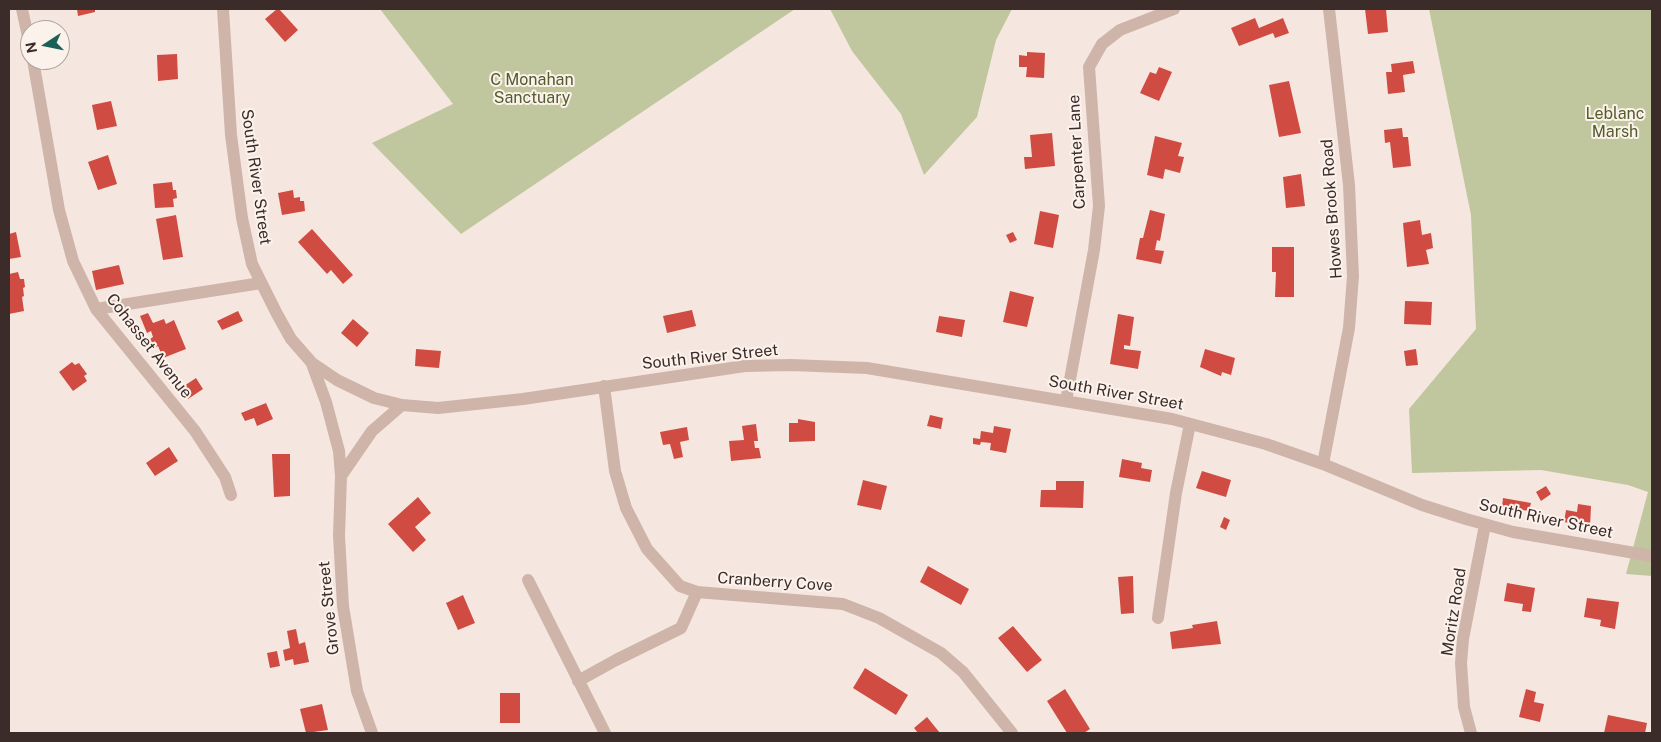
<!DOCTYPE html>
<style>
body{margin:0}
#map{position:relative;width:1661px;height:742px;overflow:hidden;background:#f5e7df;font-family:"Public Sans",sans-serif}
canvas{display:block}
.frame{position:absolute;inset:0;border:10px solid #3b2c29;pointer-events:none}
.north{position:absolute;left:20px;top:20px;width:50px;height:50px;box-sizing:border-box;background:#fcf2ec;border:1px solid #afa39e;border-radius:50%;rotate:259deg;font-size:14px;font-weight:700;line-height:20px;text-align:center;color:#3b2c29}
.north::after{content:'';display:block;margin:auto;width:18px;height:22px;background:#1a6159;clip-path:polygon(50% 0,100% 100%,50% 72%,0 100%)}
</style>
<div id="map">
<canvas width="1661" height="742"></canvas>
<div class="frame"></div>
<div class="north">N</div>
</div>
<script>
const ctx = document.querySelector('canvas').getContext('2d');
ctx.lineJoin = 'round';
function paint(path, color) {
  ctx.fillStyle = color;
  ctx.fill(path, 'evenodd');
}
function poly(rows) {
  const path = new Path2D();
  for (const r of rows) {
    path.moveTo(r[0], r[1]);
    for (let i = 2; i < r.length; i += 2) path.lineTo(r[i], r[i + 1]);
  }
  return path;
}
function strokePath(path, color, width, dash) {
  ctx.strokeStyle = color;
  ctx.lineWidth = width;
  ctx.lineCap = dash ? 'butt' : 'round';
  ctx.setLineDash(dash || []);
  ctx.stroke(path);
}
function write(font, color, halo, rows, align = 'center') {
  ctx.font = font + ' "Public Sans",sans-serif';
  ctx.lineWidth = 4;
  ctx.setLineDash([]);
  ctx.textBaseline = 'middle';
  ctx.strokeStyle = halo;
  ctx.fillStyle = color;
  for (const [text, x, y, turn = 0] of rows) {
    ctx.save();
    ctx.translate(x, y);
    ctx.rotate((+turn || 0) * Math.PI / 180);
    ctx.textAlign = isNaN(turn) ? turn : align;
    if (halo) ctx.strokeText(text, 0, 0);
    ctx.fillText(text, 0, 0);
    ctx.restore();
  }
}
paint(poly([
 [380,9,795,9,461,234,372,143,453,104],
 [830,9,1012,9,996,40,977,117,924,175,901,114,852,51],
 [1429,9,1652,9,1652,576,1626,574,1648,492,1628,485,1541,470,1412,473,1409,409,1476,329,1471,215]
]), '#c0c69d');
paint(poly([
 [77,9,95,9,95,12,78,16],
 [277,9,279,9,298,30,285,42,265,19],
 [1365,9,1386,9,1388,32,1368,34],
 [1255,18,1259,28,1283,18,1289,33,1275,38,1273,33,1239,46,1231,28],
 [1027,52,1045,53,1044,78,1026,77,1027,67,1019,67,1019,55,1027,56],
 [177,54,178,79,158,81,157,55],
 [1413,61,1415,73,1403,75,1405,92,1388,94,1386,72,1392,72,1391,64],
 [1159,67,1172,72,1159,101,1140,93,1150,72,1156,74],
 [1289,81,1301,133,1279,137,1269,85],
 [111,101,117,126,97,130,92,105],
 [1402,128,1403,137,1408,137,1411,166,1393,168,1390,142,1385,143,1384,130],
 [1052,133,1055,166,1025,169,1024,157,1032,157,1030,135],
 [1155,136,1182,143,1178,156,1184,157,1180,173,1165,169,1163,179,1147,175],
 [108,155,117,184,98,190,88,162],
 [1301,174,1305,206,1286,208,1283,177],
 [172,182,173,190,176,190,177,198,173,199,174,207,155,208,153,184],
 [293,190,294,198,300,197,300,201,304,201,305,211,282,215,278,193],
 [1150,210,1165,214,1160,241,1157,240,1155,250,1164,251,1161,264,1136,259,1140,238,1143,238],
 [1040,211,1059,215,1053,248,1034,244],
 [176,215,183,257,163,260,156,219],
 [1420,220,1422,235,1431,233,1433,248,1426,250,1429,264,1407,267,1403,223],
 [312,229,353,275,343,284,331,270,327,274,298,242],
 [16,232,21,257,9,259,9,234],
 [1013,232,1017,240,1010,243,1006,235],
 [1272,247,1294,247,1294,297,1275,297,1276,272,1272,272],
 [119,265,124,284,96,290,92,271],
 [18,272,20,279,24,279,25,287,23,288,24,296,22,297,24,311,9,314,9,274],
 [1010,291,1034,297,1027,327,1003,322],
 [1405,301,1432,302,1431,325,1404,324],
 [692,310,696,326,667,333,663,316],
 [238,311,243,321,222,330,217,321],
 [148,313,153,323,164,319,166,324,174,320,186,349,163,358,158,346,154,348,150,339,153,337,151,331,147,333,140,316],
 [1118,314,1134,317,1130,346,1124,345,1124,349,1141,351,1138,369,1110,364],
 [939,316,965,320,962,337,936,332],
 [353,319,369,333,357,347,341,333],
 [416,349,441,351,439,368,415,366],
 [1205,349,1235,358,1231,375,1222,372,1221,376,1200,367],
 [1416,349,1418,365,1406,366,1404,351],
 [72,362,75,365,79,363,87,374,84,376,87,381,73,391,59,372],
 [196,378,203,389,188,399,181,388],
 [266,403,273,419,257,426,254,418,245,421,241,413],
 [930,415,943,418,941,429,927,426],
 [798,419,815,422,815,441,789,442,789,423,798,423],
 [756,424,758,441,754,441,755,448,759,448,761,458,731,461,729,441,744,440,742,426],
 [994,426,1011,429,1006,453,990,450,991,443,981,442,980,445,973,444,973,438,980,439,981,431,993,433],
 [687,427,689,440,680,442,683,457,674,459,670,444,663,445,660,432],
 [169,447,178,461,155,476,146,463],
 [272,454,290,454,290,496,274,497],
 [1122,459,1142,463,1141,468,1152,470,1150,482,1119,477],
 [1202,471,1231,480,1226,497,1196,488],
 [863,480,887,486,881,510,857,505],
 [1056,481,1084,481,1083,508,1040,507,1041,490,1056,490],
 [1546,486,1551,494,1541,501,1536,492],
 [418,497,431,513,415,527,426,540,413,552,388,524],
 [1503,498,1531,503,1529,511,1502,507],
 [1578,504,1591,506,1590,527,1564,522,1566,510,1577,512],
 [1224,517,1230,520,1226,530,1220,527],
 [928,566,969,589,961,605,920,582],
 [1133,576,1134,613,1121,614,1118,577],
 [1507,583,1535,588,1531,612,1522,611,1523,604,1504,601],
 [463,595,475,623,458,630,446,603],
 [1587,598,1619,602,1615,629,1600,626,1601,620,1584,617],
 [1217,621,1221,644,1172,649,1170,632,1193,628,1192,625],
 [1013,626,1042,660,1027,672,998,638],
 [296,629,299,644,305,642,309,662,294,665,293,659,285,661,283,650,290,648,287,631],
 [277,651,280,666,270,668,267,653],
 [865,668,908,695,896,715,853,688],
 [1065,689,1090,729,1084,733,1067,733,1047,701],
 [1526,689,1536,692,1534,702,1544,704,1540,722,1519,717],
 [500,693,520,693,520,723,500,723],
 [322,704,328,730,306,733,300,709],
 [1608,715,1647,723,1645,733,1604,733],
 [927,717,940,733,918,733,914,728]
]), '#d04b42');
strokePath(poly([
 [22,9,30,46],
 [223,9,231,135,242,218,252,264,277,314,291,339,312,363,337,380,374,398,402,405,438,408,523,399,745,366,791,365,867,368,1172,419,1266,444,1323,464,1422,505,1466,519,1513,532,1652,556],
 [33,60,59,210,73,261,96,309,195,431,225,477,231,495],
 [96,309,261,283],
 [312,364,326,402,339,451,341,476,339,536,343,606,357,691,372,733],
 [604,386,615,471,626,508,647,549,680,586,697,592,843,604,879,618,941,653,963,672,1012,733],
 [1066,401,1094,250,1099,206,1089,67,1102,44,1120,30,1174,9],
 [1323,464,1349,328,1353,276,1349,185,1329,9],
 [341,476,372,431,402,405],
 [528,580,605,733],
 [1158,618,1176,493,1190,424],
 [578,681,616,660,681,628,697,592],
 [1471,733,1464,707,1461,663,1463,639,1485,525]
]), '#cfb4a9', 12);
write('16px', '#535c2b', '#fcf2ec', [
 ["C Monahan",532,80],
 ["Sanctuary",532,98],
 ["Leblanc",1615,114],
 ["Marsh",1615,132]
]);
write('16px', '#3b2c29', '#fcf2ec', [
 ["Carpenter Lane",1077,152,-93],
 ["South River Street",256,177,82],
 ["Howes Brook Road",1332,209,-94],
 ["Cohasset Avenue",149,346,52],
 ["South River Street",710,357,-6],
 ["South River Street",1116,393,10],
 ["South River Street",1546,519,12],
 ["Cranberry Cove",775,582,4],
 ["Grove Street",329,608,-96],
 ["Moritz Road",1454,612,-81]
]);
</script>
